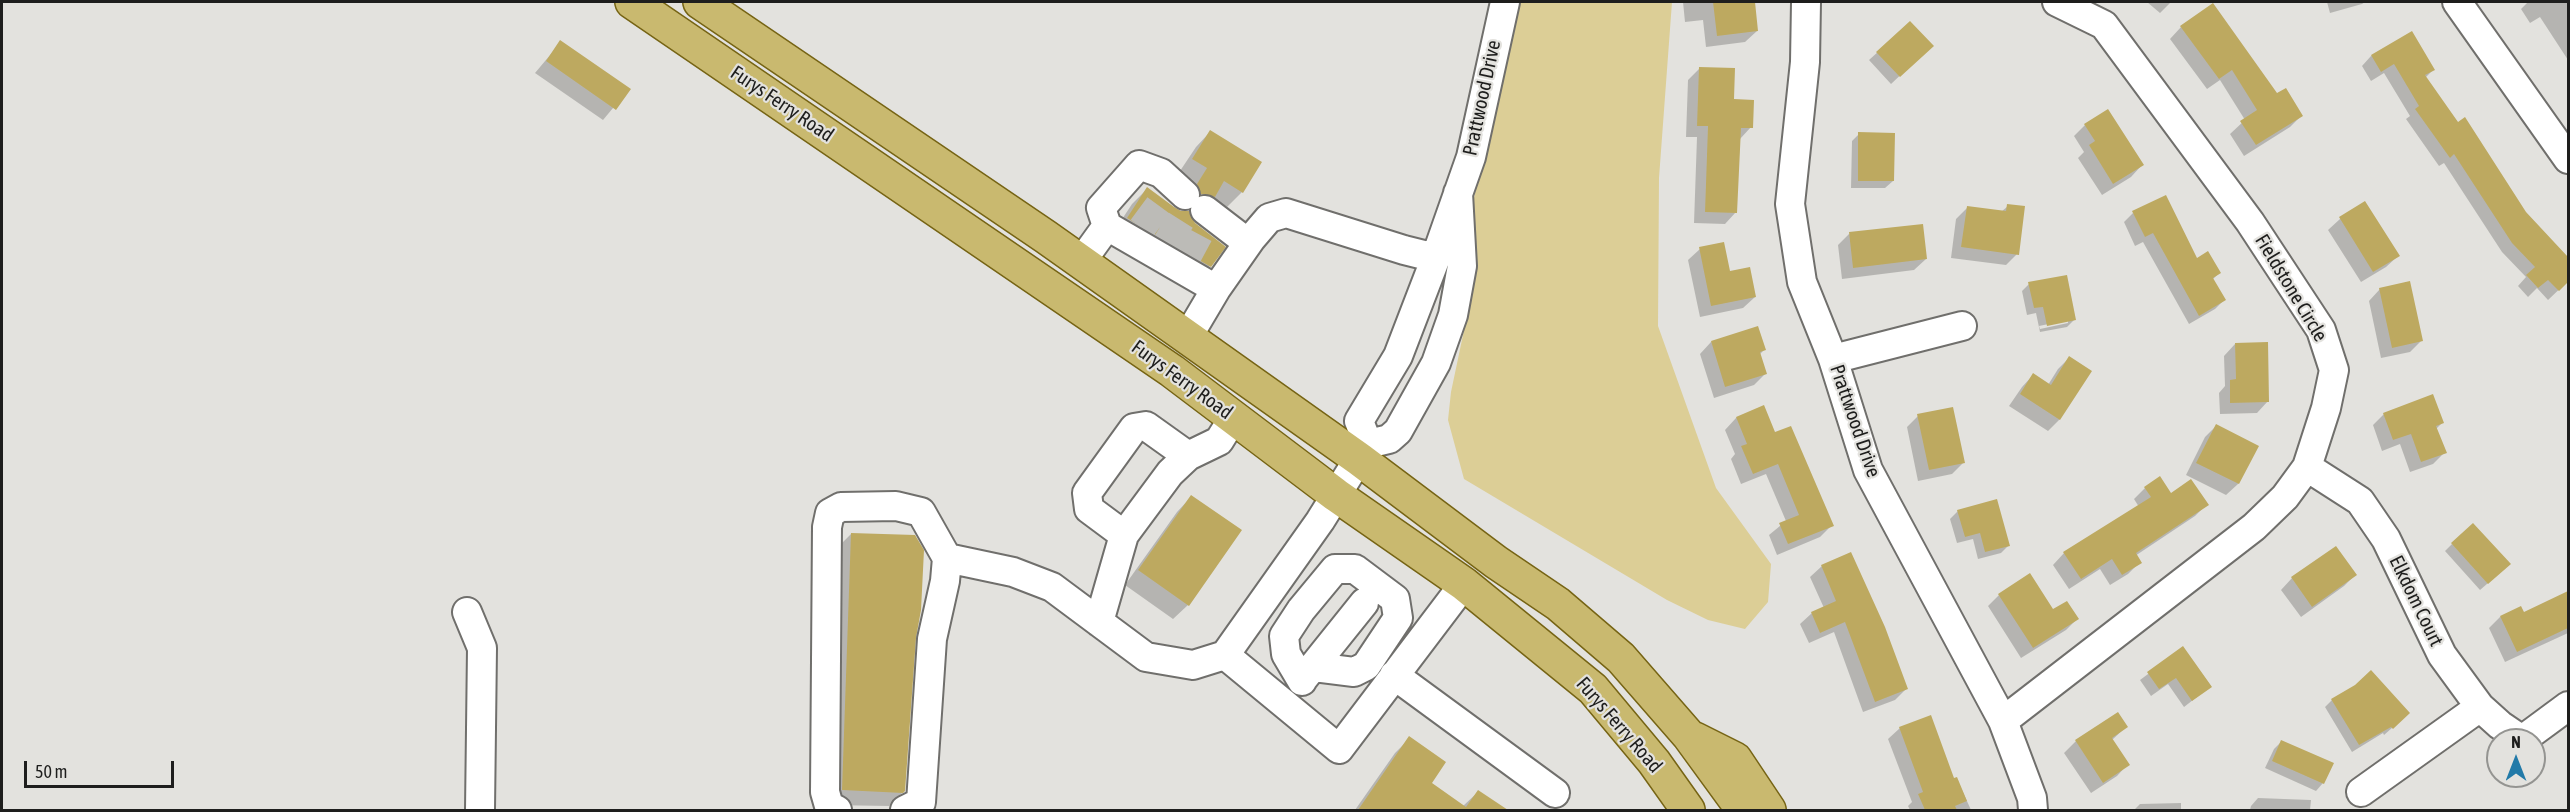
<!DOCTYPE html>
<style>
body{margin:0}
#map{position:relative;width:2570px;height:812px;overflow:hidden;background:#e3e2de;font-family:"Asap Condensed",sans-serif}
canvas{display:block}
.frame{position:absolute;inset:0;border:3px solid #1e1e1d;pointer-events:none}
.north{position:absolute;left:2486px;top:728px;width:60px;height:60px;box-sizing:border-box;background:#e3e2de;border:2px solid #949491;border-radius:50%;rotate:0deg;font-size:16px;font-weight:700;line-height:24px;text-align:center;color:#1e1e1d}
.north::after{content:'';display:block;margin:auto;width:21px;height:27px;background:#227aa8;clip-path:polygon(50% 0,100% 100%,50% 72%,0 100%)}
.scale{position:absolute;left:24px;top:761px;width:150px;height:27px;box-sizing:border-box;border:3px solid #1e1e1d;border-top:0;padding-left:8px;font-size:18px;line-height:21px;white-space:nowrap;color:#1e1e1d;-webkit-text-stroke:4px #e3e2de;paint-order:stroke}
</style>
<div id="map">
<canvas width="2570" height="812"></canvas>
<div class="frame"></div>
<div class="north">N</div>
<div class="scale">50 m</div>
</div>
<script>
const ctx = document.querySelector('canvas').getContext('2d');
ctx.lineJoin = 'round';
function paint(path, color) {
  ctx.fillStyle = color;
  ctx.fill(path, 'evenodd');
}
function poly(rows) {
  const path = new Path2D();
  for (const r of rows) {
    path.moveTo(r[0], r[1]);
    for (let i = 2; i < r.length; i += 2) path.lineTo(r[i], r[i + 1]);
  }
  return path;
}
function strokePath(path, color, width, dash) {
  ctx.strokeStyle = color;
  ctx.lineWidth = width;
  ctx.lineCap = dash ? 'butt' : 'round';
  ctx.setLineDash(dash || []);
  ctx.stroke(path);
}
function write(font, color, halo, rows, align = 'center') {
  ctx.font = font + ' "Asap Condensed",sans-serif';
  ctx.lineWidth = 4.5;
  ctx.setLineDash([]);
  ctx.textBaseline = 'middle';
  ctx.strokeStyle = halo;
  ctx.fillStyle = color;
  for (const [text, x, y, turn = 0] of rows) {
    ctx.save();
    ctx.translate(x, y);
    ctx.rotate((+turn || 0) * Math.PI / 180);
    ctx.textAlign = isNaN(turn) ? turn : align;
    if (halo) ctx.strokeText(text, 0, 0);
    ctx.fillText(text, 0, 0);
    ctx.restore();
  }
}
paint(poly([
 [1520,2,1672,2,1659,178,1658,326,1716,488,1771,564,1768,602,1745,629,1708,620,1667,600,1464,479,1448,420,1451,392,1467,316,1467,227]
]), '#dcce96');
paint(poly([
 [1683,2,1753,2,1757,31,1745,42,1706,47,1703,20,1685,22],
 [2147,2,2171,2,2160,13],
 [2327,2,2365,2,2362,4,2330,13],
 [2528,2,2568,2,2568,60,2540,17,2530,23,2521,9],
 [1910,23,1924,53,1891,84,1869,60],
 [2181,27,2277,95,2301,116,2290,127,2244,156,2230,134,2245,120,2220,80,2207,89,2170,39],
 [2411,33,2433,70,2425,78,2525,213,2568,259,2568,281,2548,300,2537,288,2528,297,2518,286,2526,277,2502,252,2444,163,2439,166,2406,119,2410,116,2384,73,2371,81,2362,66,2371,56],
 [561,42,628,90,603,120,535,73],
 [1699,69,1751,127,1740,139,1736,212,1725,224,1694,223,1697,137,1686,137,1688,80],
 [2085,125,2142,165,2131,177,2102,195,2078,158,2084,152,2074,136],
 [1210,132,1242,192,1227,207,1212,197,1198,211,1186,209,1178,174,1196,147],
 [1859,134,1893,181,1885,188,1851,188,1852,141],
 [1147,189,1181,212,1210,266,1195,281,1113,233,1132,204],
 [2365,203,2398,256,2386,267,2361,282,2328,230,2340,219],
 [2008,206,2017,254,2006,265,1951,258,1956,219,1967,208,2001,212],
 [2133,213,2196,260,2219,273,2212,280,2224,300,2215,309,2189,324,2143,242,2135,246,2124,222],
 [1849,234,1926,259,1914,270,1842,279,1838,245],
 [1700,249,1755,297,1743,308,1700,317,1688,260],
 [2029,284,2075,319,2067,327,2040,332,2036,313,2027,315,2022,291],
 [2068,320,2068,323,2040,329,2039,326],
 [2380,289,2421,341,2410,352,2381,358,2369,301],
 [1711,342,1764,350,1759,355,1765,374,1754,385,1714,398,1700,354],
 [2235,344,2268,401,2257,413,2220,414,2219,393,2225,386,2224,356],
 [2069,358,2090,371,2059,420,2048,431,2009,406,2022,387,2033,375,2048,385,2058,369],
 [1763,407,1774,434,1832,525,1820,537,1777,555,1769,535,1786,521,1766,474,1741,484,1731,459,1735,454,1725,430,1736,418],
 [2384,414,2442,423,2436,429,2445,452,2433,464,2410,472,2400,444,2382,451,2373,425],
 [1918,416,1963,463,1952,474,1918,481,1907,427],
 [2216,426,2257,446,2238,484,2226,495,2186,475,2205,437],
 [2145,488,2207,504,2195,516,2135,556,2140,562,2128,574,2110,585,2100,569,2069,589,2053,565,2064,553,2139,507,2134,499],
 [1191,497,1188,605,1173,619,1125,585,1177,512],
 [1958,511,2009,545,2001,553,1978,559,1973,539,1957,543,1950,519],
 [851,534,914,638,904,791,889,806,827,805,836,549],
 [2452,544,2502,571,2480,590,2445,551],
 [1822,566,1906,689,1895,700,1863,712,1834,632,1809,643,1800,624,1812,613,1824,608,1810,577],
 [2355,575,2344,586,2301,617,2281,590,2292,578],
 [2568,593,2568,633,2505,662,2489,628,2500,617,2523,614],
 [1999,595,2053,611,2077,619,2066,630,2021,658,1988,606],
 [2183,648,2211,686,2184,707,2168,684,2151,696,2140,680],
 [2332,700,2401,720,2384,735,2383,733,2352,752,2325,707],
 [2117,714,2126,727,2112,740,2128,764,2117,776,2091,793,2064,753,2076,741],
 [1900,728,1953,780,1957,779,1971,810,1910,810,1908,806,1912,802,1888,739],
 [1410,738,1430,783,1463,806,1478,792,1505,810,1355,810,1395,753],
 [2282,741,2323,783,2316,791,2265,768,2274,749],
 [2258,798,2311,800,2310,810,2250,810,2251,806],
 [2181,803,2181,810,2134,810,2140,804]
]), '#0003');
paint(poly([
 [1713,2,1755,2,1758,31,1717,36],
 [2213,3,2277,93,2286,88,2303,116,2256,145,2240,121,2257,110,2232,70,2219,79,2180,26],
 [1910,21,1934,46,1900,77,1876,52],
 [2412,31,2435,70,2425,75,2458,122,2465,117,2526,212,2568,257,2568,282,2559,291,2548,280,2538,288,2526,275,2535,267,2512,243,2454,154,2450,158,2415,109,2419,106,2394,64,2381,72,2371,55],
 [560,40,631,89,616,110,546,61],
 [1699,67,1735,68,1734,99,1754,100,1753,128,1741,128,1737,213,1705,212,1708,126,1697,126],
 [2108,109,2144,165,2113,184,2089,145,2095,141,2084,124],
 [1210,130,1262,162,1243,193,1224,181,1215,197,1201,194,1197,184,1207,168,1192,159],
 [1858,132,1895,133,1894,181,1858,181],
 [1147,187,1174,207,1181,211,1189,211,1195,223,1226,247,1211,267,1127,218],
 [2166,195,2197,258,2208,251,2221,273,2213,278,2226,300,2199,316,2153,233,2145,237,2132,211],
 [2365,201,2400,256,2373,272,2339,217],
 [2007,204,2025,206,2019,255,1961,247,1967,206,2006,211],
 [1923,224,1927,259,1853,268,1849,232],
 [1724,242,1730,271,1750,267,1756,297,1711,306,1699,247],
 [2067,275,2076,320,2047,326,2043,307,2034,308,2028,282],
 [2410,281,2423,341,2392,348,2379,288],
 [1758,326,1766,350,1760,352,1767,374,1725,387,1711,341],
 [2268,342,2269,402,2230,403,2230,380,2236,379,2235,343],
 [2069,356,2092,371,2060,420,2020,394,2033,373,2051,385],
 [2433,394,2444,423,2436,426,2447,453,2421,462,2411,434,2393,440,2383,413],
 [1764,405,1775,432,1791,426,1834,526,1788,544,1779,523,1799,515,1778,464,1753,474,1741,446,1747,444,1736,417],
 [1953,407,1965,463,1929,470,1917,414],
 [2216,424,2259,446,2239,484,2196,463],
 [2160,476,2171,493,2191,479,2209,505,2136,553,2142,563,2122,575,2112,559,2081,579,2063,552,2151,497,2144,487],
 [1191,495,1242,530,1189,606,1138,570],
 [1997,499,2010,546,1985,552,1980,533,1965,537,1957,510],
 [2473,523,2511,564,2488,584,2451,543],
 [851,533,915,535,924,550,921,610,916,638,905,791,903,793,842,790],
 [2336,546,2357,575,2312,607,2291,577],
 [1851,552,1885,627,1908,689,1875,702,1845,622,1820,633,1811,612,1836,601,1821,565],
 [2030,573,2053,609,2067,601,2079,619,2033,648,1998,594],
 [2568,591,2568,628,2517,652,2500,616,2521,606,2524,612],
 [2183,646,2212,687,2192,701,2176,678,2159,689,2147,672],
 [2371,670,2410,713,2393,729,2391,727,2359,745,2331,699,2355,685],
 [2118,712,2128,727,2112,738,2130,765,2103,783,2075,740],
 [1931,715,1954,778,1957,777,1967,801,1955,806,1957,810,1925,810,1918,794,1923,792,1899,727],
 [1409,736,1446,762,1432,783,1466,807,1478,790,1508,810,1358,810],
 [2281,740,2334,763,2324,784,2272,761]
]), '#bda960');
strokePath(poly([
 [1142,228,1162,201],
 [1166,244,1193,201],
 [1186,259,1202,229]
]), '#bcbbb7', 28, [28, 14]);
const minor = poly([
 [1806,2,1805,62,1790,204,1802,282,1833,359,1868,470,2003,721,2032,798,2033,810],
 [2457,2,2568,159],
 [1185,195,1161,173,1139,165,1101,208,1107,226,1216,289,1251,239,1269,218,1286,213,1404,250,1436,258],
 [1205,210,1248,243],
 [1081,262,1107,226],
 [1187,338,1216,289],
 [1833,359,1962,326],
 [1368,444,1359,421,1398,356,1433,265,1471,157,1505,2],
 [2307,467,2360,501,2386,539,2442,655,2480,707,2500,725,2522,740,2568,706],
 [1124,535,1170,473,1188,456],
 [947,558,1013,572,1052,587,1146,657,1193,665,1225,655,1320,521,1368,444,1389,439,1398,431,1436,363,1453,315,1462,266,1458,193],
 [467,612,482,648,480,810],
 [1099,622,1124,535,1089,509,1087,493,1134,428,1146,426,1188,456,1219,441,1234,417],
 [1225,655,1339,749,1464,584],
 [1394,675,1555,793],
 [1303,679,1364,603],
 [1302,681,1286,654,1284,636,1301,610,1335,569,1355,569,1395,599,1398,618,1366,666,1354,672,1314,667],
 [2003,721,2254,527,2285,497,2307,467,2326,408,2334,370,2321,330,2250,222,2104,25,2057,2],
 [2361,792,2480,707],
 [837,810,829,806,825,792,827,527,830,513,841,507,896,506,921,512,947,558,945,581,932,639,921,802,905,810]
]);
const major = poly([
 [632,2,1172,371,1336,495,1464,584,1593,689,1654,762,1688,810],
 [700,2,1046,237,1359,459,1496,562,1558,604,1621,658,1689,736,1743,810],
 [1695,739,1735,759,1769,810]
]);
strokePath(minor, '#706f6c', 32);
strokePath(major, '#766414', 36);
strokePath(minor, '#fff', 28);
strokePath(major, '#c9b96f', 33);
write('20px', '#1e1e1d', '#e3e2de', [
 ["Prattwood Drive",1482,98,-78],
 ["Furys Ferry Road",782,104,34],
 ["Fieldstone Circle",2291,288,59],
 ["Furys Ferry Road",1182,380,36],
 ["Prattwood Drive",1855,421,71],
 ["Elkdom Court",2416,601,64],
 ["Furys Ferry Road",1619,725,49]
]);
</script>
